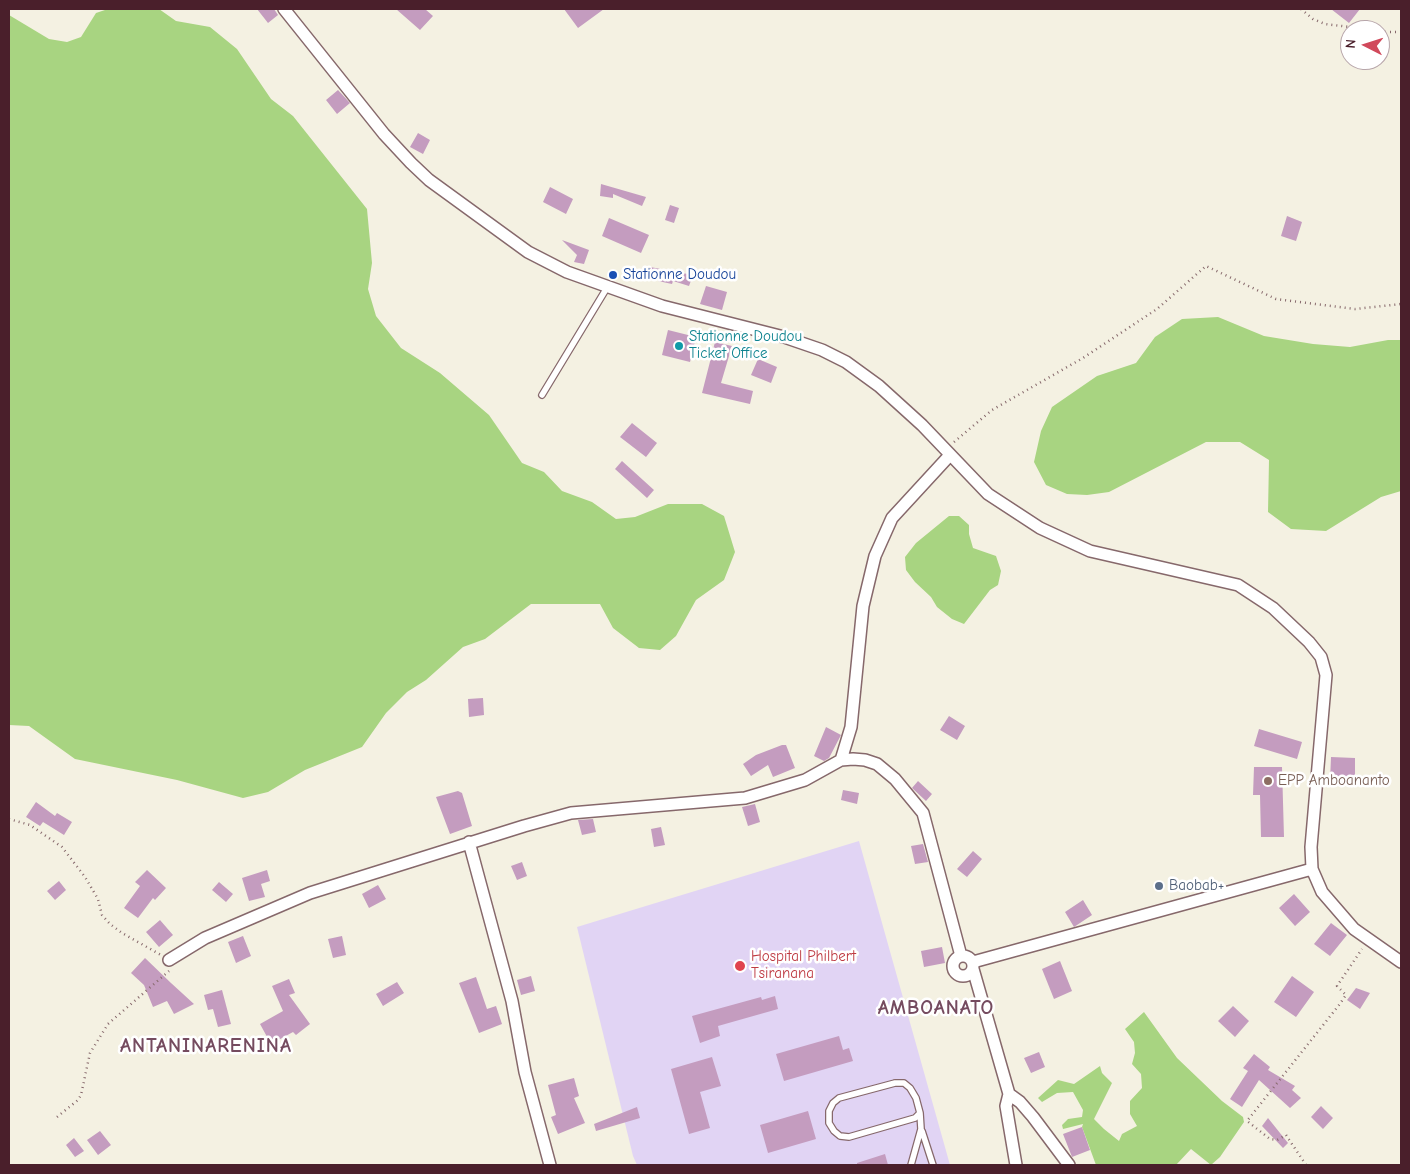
<!DOCTYPE html>
<style>
body{margin:0}
#map{position:relative;width:1410px;height:1174px;overflow:hidden;background:#f4f1e2;font-family:"Comic Neue",sans-serif}
canvas{display:block}
.frame{position:absolute;inset:0;border:10px solid #4a1f2b;pointer-events:none}
.north{position:absolute;left:1340px;top:20px;width:50px;height:50px;box-sizing:border-box;background:#fff;border:1px solid #b7a5aa;border-radius:50%;rotate:275deg;font-size:14px;font-weight:700;line-height:20px;text-align:center;color:#4a1f2b}
.north::after{content:'';display:block;margin:auto;width:18px;height:22px;background:#d1495b;clip-path:polygon(50% 0,100% 100%,50% 72%,0 100%)}
</style>
<div id="map">
<canvas width="1410" height="1174"></canvas>
<div class="frame"></div>
<div class="north">N</div>
</div>
<script>
const ctx = document.querySelector('canvas').getContext('2d');
ctx.lineJoin = 'round';
function paint(path, color) {
  ctx.fillStyle = color;
  ctx.fill(path, 'evenodd');
}
function poly(rows) {
  const path = new Path2D();
  for (const r of rows) {
    if (r.length === 3) {
      path.moveTo(r[0] + r[2], r[1]);
      path.arc(r[0], r[1], r[2], 0, 2 * Math.PI);
      continue;
    }
    path.moveTo(r[0], r[1]);
    for (let i = 2; i < r.length; i += 2) path.lineTo(r[i], r[i + 1]);
  }
  return path;
}
function strokePath(path, color, width, dash) {
  ctx.strokeStyle = color;
  ctx.lineWidth = width;
  ctx.lineCap = dash ? 'butt' : 'round';
  ctx.setLineDash(dash || []);
  ctx.stroke(path);
}
function write(font, color, halo, rows, align = 'center') {
  ctx.font = font + ' "Comic Neue",sans-serif';
  ctx.lineWidth = 5;
  ctx.setLineDash([]);
  ctx.textBaseline = 'middle';
  ctx.strokeStyle = halo;
  ctx.fillStyle = color;
  for (const [text, x, y, turn = 0] of rows) {
    ctx.save();
    ctx.translate(x, y);
    ctx.rotate((+turn || 0) * Math.PI / 180);
    ctx.textAlign = isNaN(turn) ? turn : align;
    if (halo) ctx.strokeText(text, 0, 0);
    ctx.fillText(text, 0, 0);
    ctx.restore();
  }
}
paint(poly([
 [859,841,950,1165,637,1165,633,1156,577,927]
]), '#e1d4f4');
paint(poly([
 [108,9,159,9,176,21,210,27,237,49,271,99,293,116,367,209,372,263,368,289,376,316,401,348,440,373,489,415,522,463,544,472,562,491,592,502,616,519,635,517,668,504,702,504,724,516,735,552,724,580,696,600,676,636,660,650,639,648,613,628,600,604,531,604,485,639,463,647,426,680,407,692,386,713,362,747,305,770,268,792,243,798,177,780,75,759,29,726,9,725,9,15,49,39,67,42,81,37,96,13],
 [1218,317,1264,336,1313,344,1350,347,1388,340,1401,340,1401,491,1381,497,1326,531,1291,529,1268,512,1269,460,1240,442,1206,442,1109,492,1087,495,1067,494,1046,485,1034,462,1041,431,1052,407,1097,376,1136,363,1155,337,1182,319],
 [949,516,959,516,969,525,969,534,973,548,996,556,1001,571,998,585,990,590,964,624,952,619,937,607,931,597,915,582,906,570,905,557,916,543],
 [1144,1012,1177,1058,1222,1101,1243,1117,1244,1122,1220,1157,1211,1165,1191,1149,1176,1165,1096,1165,1082,1127,1083,1124,1063,1129,1062,1125,1068,1119,1082,1117,1083,1110,1073,1092,1057,1093,1042,1102,1038,1098,1058,1080,1074,1084,1100,1066,1102,1073,1112,1083,1094,1119,1104,1129,1119,1141,1122,1134,1137,1126,1130,1114,1130,1101,1142,1088,1141,1074,1132,1064,1135,1053,1134,1042,1125,1029]
]), '#a8d481');
paint(poly([
 [257,9,274,9,278,15,268,23],
 [396,9,425,9,433,16,420,30],
 [564,9,604,9,578,28],
 [1331,9,1360,9,1349,23],
 [338,90,350,103,337,114,326,100],
 [418,133,430,140,423,154,410,147],
 [601,184,646,197,642,206,613,194,613,198,600,196],
 [550,187,573,199,566,214,543,202],
 [670,205,679,208,674,223,665,220],
 [1287,216,1302,222,1296,241,1281,236],
 [609,218,649,235,641,253,602,236],
 [562,240,589,250,584,264,574,262,577,255],
 [650,267,693,275,689,286,673,281,672,284,658,281,659,277,648,273],
 [706,286,727,292,722,310,700,304],
 [668,330,696,337,690,362,662,355],
 [715,342,732,346,721,383,753,391,750,404,702,393],
 [758,359,777,367,771,383,751,375],
 [632,423,657,443,646,457,620,437],
 [622,461,654,490,647,498,615,469],
 [483,698,484,715,469,717,468,699],
 [949,716,965,726,957,740,940,730],
 [826,727,841,735,829,758,824,761,814,756],
 [1259,729,1302,742,1297,759,1254,746],
 [782,745,786,745,795,768,773,777,768,765,751,776,743,764,756,755],
 [1331,757,1355,758,1355,782,1330,781],
 [1254,767,1282,767,1284,837,1261,837,1260,795,1253,795],
 [918,781,932,794,926,801,912,788],
 [843,790,859,793,857,804,841,800],
 [458,791,462,793,472,826,450,834,436,797],
 [36,802,55,816,57,813,72,822,64,835,43,822,40,826,26,817],
 [755,804,760,822,748,826,742,807],
 [593,819,596,832,582,835,578,820],
 [661,827,665,845,654,847,651,829],
 [923,844,928,862,915,864,911,846],
 [973,851,982,859,967,877,957,869],
 [522,862,527,876,517,880,511,866],
 [147,870,166,888,155,900,153,898,138,918,124,908,140,886,135,882],
 [267,870,270,881,261,884,265,897,249,901,242,878],
 [59,881,66,890,55,900,47,891],
 [219,882,233,894,226,902,212,890],
 [378,885,386,899,369,908,362,894],
 [1294,894,1310,912,1295,926,1279,908],
 [1083,900,1092,915,1074,927,1065,912],
 [160,920,173,935,159,947,146,932],
 [1331,923,1347,935,1330,956,1314,944],
 [243,936,251,956,236,963,228,942],
 [342,936,346,955,333,958,328,939],
 [942,947,945,963,924,967,921,951],
 [145,958,171,983,194,1004,174,1014,167,1001,153,1007,144,985,131,973],
 [1060,961,1072,991,1054,999,1042,969],
 [531,976,535,991,521,995,517,980],
 [1292,976,1314,992,1296,1017,1274,1002],
 [476,977,487,1009,496,1006,502,1024,479,1033,459,983],
 [289,979,295,993,289,995,310,1024,296,1035,293,1032,271,1044,260,1024,283,1011,272,986],
 [397,982,404,993,383,1006,376,994],
 [1356,988,1370,993,1360,1009,1347,1000],
 [222,990,231,1024,218,1027,213,1009,208,1010,204,995],
 [775,996,778,1009,718,1026,720,1036,700,1043,692,1016,761,997,762,1000],
 [1233,1006,1249,1021,1235,1037,1218,1021],
 [839,1036,843,1050,849,1048,853,1061,784,1081,776,1054],
 [1039,1052,1045,1067,1031,1073,1024,1058],
 [1254,1054,1270,1067,1268,1070,1295,1086,1292,1090,1301,1098,1290,1108,1259,1080,1242,1107,1230,1099,1248,1071,1243,1068],
 [712,1057,721,1086,700,1092,710,1128,689,1134,671,1069],
 [574,1078,579,1096,574,1098,585,1123,558,1134,551,1117,556,1115,548,1085],
 [1321,1106,1333,1118,1323,1129,1311,1117],
 [637,1107,640,1118,596,1131,594,1124],
 [808,1111,816,1139,768,1153,760,1125],
 [1268,1118,1288,1143,1283,1148,1262,1126],
 [1082,1127,1090,1150,1072,1157,1063,1134],
 [100,1131,111,1145,98,1155,87,1140],
 [74,1138,84,1151,75,1157,66,1145],
 [885,1154,888,1165,857,1165,857,1163]
]), '#c49cbf');
const service = poly([
 [542,395,608,286],
 [895,1083,904,1083,910,1088,916,1098,920,1113,915,1118,849,1137,840,1136,834,1131,829,1123,829,1111,833,1103,839,1098,895,1083],
 [922,1131,933,1165],
 [911,1165,921,1129,920,1113]
]);
const minor = poly([
 [284,9,384,134,411,163,429,180,528,252,567,272,662,306,784,337,822,350,846,362,879,386,922,425,988,494,1040,528,1090,551,1238,585,1273,608,1309,642,1321,657,1326,675,1311,847,1312,869,1322,892,1354,929,1401,962],
 [841,760,851,727,863,606,875,556,892,518,950,455],
 [469,842,512,1001,525,1072,550,1165],
 [963,966,10],
 [169,960,205,938,310,893,524,826,571,813,745,798,805,780,841,760,853,759,865,760,877,764,895,779,923,813,961,956],
 [973,962,1312,869],
 [973,969,1009,1094,1020,1102,1033,1117,1069,1165],
 [1009,1094,1006,1106,1016,1165]
]);
strokePath(service, '#86686b', 8);
strokePath(minor, '#86686b', 14);
strokePath(poly([
 [1301,9,1313,19,1325,24,1374,30],
 [1380,32,1401,32],
 [954,442,992,410,1083,358,1157,309,1206,266,1276,299,1355,309,1401,304],
 [9,819,30,825,62,847,85,877,98,899,102,915,110,924,122,933,161,955],
 [57,1117,78,1100,81,1095,90,1053,108,1024,169,971],
 [1306,1165,1286,1135,1277,1140,1270,1139,1247,1121,1339,1005,1346,995,1337,986,1362,949]
]), '#86686b', 2.5, [1, 4]);
strokePath(service, '#fff', 5.5);
strokePath(minor, '#fff', 11);
for (const [x, y, r, color] of [
 [613,275,5,"#1a4fb4"],
 [679,346,5,"#0f9aa8"],
 [1268,781,5,"#8d6e63"],
 [1159,886,5,"#5c6f8a"],
 [740,966,6,"#e0444e"]
]) {
  const dot = new Path2D();
  dot.arc(x, y, r, 0, 2 * Math.PI);
  ctx.fillStyle = color;
  ctx.fill(dot);
  strokePath(dot, '#fff', 2);
}
write('15px', '#164399', '#fff', [
 ["Stationne Doudou",623,275]
], 'left');
write('15px', '#0d838f', '#fff', [
 ["Stationne Doudou",689,337],
 ["Ticket Office",689,354]
], 'left');
write('15px', '#785e54', '#fff', [
 ["EPP Amboananto",1278,781]
], 'left');
write('15px', '#4e5e75', '#fff', [
 ["Baobab+",1169,886]
], 'left');
write('15px', '#be3a42', '#fff', [
 ["Hospital Philbert",751,957],
 ["Tsiranana",751,974]
], 'left');
ctx.letterSpacing = '1px';
write('bold 20px', '#754b5f', '#fff', [
 ["AMBOANATO",936,1008],
 ["ANTANINARENINA",206,1046]
]);
ctx.letterSpacing = '0px';
</script>
